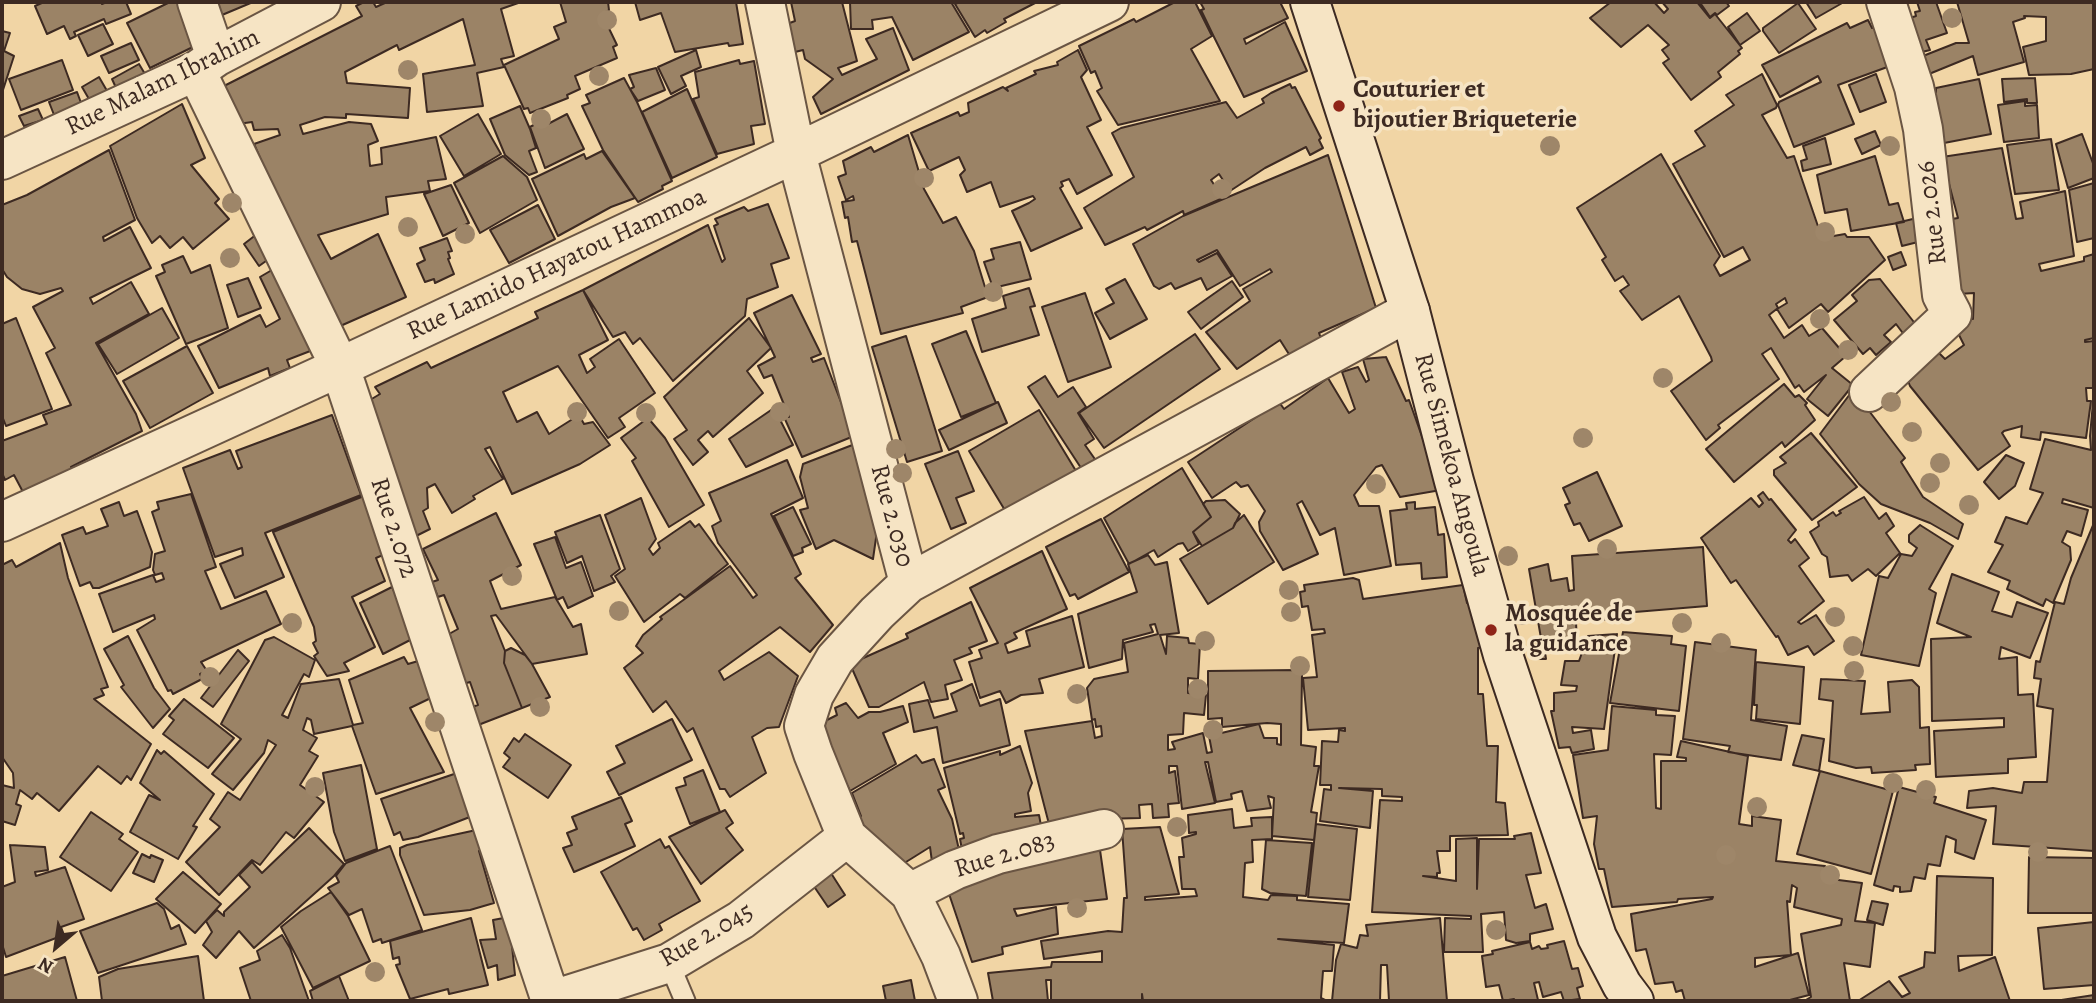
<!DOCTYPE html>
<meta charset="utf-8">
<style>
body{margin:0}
#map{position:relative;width:2096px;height:1003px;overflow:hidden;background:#f1d5a5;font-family:Alegreya,serif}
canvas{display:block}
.frame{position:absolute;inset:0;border:4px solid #3d2a22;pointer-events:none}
.north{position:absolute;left:21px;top:912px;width:70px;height:70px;-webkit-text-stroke:5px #f6e4c4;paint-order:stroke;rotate:209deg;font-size:19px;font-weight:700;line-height:28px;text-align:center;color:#3d2a22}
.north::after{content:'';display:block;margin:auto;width:24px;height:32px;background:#3d2a22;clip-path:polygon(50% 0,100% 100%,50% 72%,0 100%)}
</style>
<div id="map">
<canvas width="2096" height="1003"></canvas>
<div class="frame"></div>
<div class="north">N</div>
</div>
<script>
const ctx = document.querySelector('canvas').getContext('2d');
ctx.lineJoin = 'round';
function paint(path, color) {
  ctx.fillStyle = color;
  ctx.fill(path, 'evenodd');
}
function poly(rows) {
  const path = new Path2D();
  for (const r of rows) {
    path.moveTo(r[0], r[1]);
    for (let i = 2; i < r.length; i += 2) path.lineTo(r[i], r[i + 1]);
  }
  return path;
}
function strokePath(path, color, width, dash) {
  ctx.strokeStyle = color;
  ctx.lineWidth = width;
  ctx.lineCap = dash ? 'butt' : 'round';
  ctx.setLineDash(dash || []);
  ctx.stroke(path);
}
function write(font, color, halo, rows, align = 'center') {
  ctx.font = font + ' Alegreya,serif';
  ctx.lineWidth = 7;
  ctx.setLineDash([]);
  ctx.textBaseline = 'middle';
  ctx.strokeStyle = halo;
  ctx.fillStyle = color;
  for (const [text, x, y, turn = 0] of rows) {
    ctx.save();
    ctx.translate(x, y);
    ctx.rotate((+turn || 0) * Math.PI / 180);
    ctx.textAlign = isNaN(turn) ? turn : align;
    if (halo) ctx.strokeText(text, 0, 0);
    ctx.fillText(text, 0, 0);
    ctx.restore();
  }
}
const building = poly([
 [44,2,101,2,102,4,107,2,126,2,131,14,106,24,104,19,74,32,76,36,70,39,64,26,47,34,35,6,44,2],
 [170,2,181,2,201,43,150,68,127,23,170,2],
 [216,2,253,2,222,15,216,2],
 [364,2,373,2,376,7,387,2,521,2,501,9,514,56,501,59,504,67,477,73,483,106,427,112,423,74,475,65,463,19,399,50,397,45,345,72,347,83,410,88,408,118,346,114,346,118,325,117,300,125,303,134,349,122,371,124,378,141,368,145,370,166,382,164,381,148,436,137,446,179,428,181,430,191,386,197,388,214,318,235,331,259,378,234,406,297,338,327,296,242,254,144,280,135,278,129,254,130,252,122,238,124,224,86,362,16,356,6,364,2],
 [560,2,608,2,609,10,602,14,617,45,613,47,617,58,575,76,580,89,567,95,568,98,530,113,528,108,524,109,504,65,559,39,554,27,566,22,560,2],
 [635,2,736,2,743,44,729,46,728,43,675,52,661,13,640,20,635,2],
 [791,2,842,2,857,61,838,68,842,75,877,59,866,39,893,28,909,70,821,114,813,97,833,79,805,59,803,50,795,52,787,24,795,21,791,2],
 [850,2,951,2,969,32,913,60,892,17,872,20,873,29,851,29,850,2],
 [960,2,1037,2,1004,19,1006,22,987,33,985,30,975,37,955,4,960,2],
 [1175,2,1195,2,1212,36,1191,49,1220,101,1118,125,1097,91,1102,88,1095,71,1091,73,1079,46,1134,19,1136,22,1175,2],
 [1200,2,1280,2,1288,18,1244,39,1246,44,1285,22,1307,71,1244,97,1214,37,1201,10,1204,9,1200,2],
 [1611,2,1654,2,1664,13,1668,9,1662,2,1697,2,1710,18,1715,14,1742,48,1738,51,1740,54,1718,72,1721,77,1691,100,1663,63,1669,59,1662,50,1669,45,1648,25,1621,47,1590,18,1611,2],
 [1704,2,1726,2,1729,6,1717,15,1715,13,1710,17,1701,4,1704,2],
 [1806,2,1844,2,1816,18,1806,2],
 [1917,2,1936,2,1947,33,1926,40,1930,50,1922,52,1910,18,1916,16,1915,12,1920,11,1917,2],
 [1957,2,2094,2,2094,69,2071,74,2029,75,2023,47,2046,41,2046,17,2024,16,2025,18,2013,22,2024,62,1978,75,1973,56,1929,74,1923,56,1956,43,1969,43,1957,2],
 [1798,3,1816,29,1779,53,1763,31,1763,28,1798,3],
 [1747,13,1760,31,1740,45,1728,27,1747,13],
 [1868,20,1872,28,1886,22,1901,62,1838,85,1854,124,1794,147,1778,105,1779,102,1821,82,1818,76,1780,97,1762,65,1847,23,1850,28,1868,20],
 [103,24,113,44,88,56,78,35,103,24],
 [2,31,10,33,4,51,14,56,2,93,2,31],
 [131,43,139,60,109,73,101,56,131,43],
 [696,50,701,67,681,76,686,86,671,94,658,67,696,50],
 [1078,50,1087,70,1081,77,1101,120,1087,127,1112,175,1077,194,1069,179,1061,182,1063,186,1060,188,1082,228,1031,251,1012,211,1029,203,1035,199,1033,196,1000,207,991,182,967,192,960,175,965,170,959,157,929,171,911,133,958,112,960,116,969,112,968,103,1003,87,1008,91,1006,88,1036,74,1034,71,1058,65,1057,62,1078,50],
 [62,60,73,90,21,110,9,79,62,60],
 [739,60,740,64,754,61,765,124,751,126,754,144,717,154,693,99,699,97,695,72,739,60],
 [139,64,145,74,117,90,112,79,139,64],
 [656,68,665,90,638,101,630,89,634,87,629,75,656,68],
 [1762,74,1777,105,1776,108,1762,115,1787,158,1794,156,1822,238,1845,234,1847,237,1869,237,1885,260,1828,312,1821,304,1789,328,1777,309,1787,303,1785,298,1776,304,1778,308,1769,315,1784,338,1802,325,1809,336,1822,328,1846,356,1832,368,1853,385,1828,416,1807,399,1826,375,1804,392,1799,385,1795,388,1771,348,1762,354,1779,379,1718,425,1720,428,1706,440,1671,391,1712,361,1711,357,1679,296,1642,320,1620,291,1629,285,1623,276,1615,281,1602,260,1606,257,1577,208,1661,154,1720,256,1714,265,1720,276,1750,260,1743,247,1724,257,1673,164,1705,146,1695,131,1734,105,1726,95,1762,74],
 [1876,74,1886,102,1860,112,1849,85,1876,74],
 [99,77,110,96,93,106,82,87,99,77],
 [624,78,637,102,672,181,662,186,663,189,638,202,603,150,582,106,590,103,586,95,624,78],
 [2035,78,2037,103,2027,103,2027,99,2004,102,2002,79,2035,78],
 [1979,79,1991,134,1944,143,1929,93,1936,92,1936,88,1979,79],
 [1290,84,1292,88,1295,87,1321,138,1319,140,1323,148,1310,155,1306,147,1265,168,1230,191,1219,174,1211,180,1223,198,1184,215,1183,211,1147,230,1145,227,1105,245,1084,208,1134,177,1112,133,1121,128,1226,102,1237,118,1264,103,1262,99,1271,93,1290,84],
 [687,89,717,157,672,178,642,112,687,89],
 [77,92,84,111,56,120,49,102,77,92],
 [2025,101,2025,106,2037,105,2039,138,2004,142,1998,105,2025,101],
 [182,104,205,158,191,165,219,199,215,203,229,219,193,249,183,237,170,248,160,236,152,243,137,218,110,146,182,104],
 [520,106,530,129,536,148,529,151,537,172,529,175,505,155,490,119,520,106],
 [38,109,43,120,24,126,19,116,38,109],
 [478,114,501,154,464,176,440,136,478,114],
 [567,114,584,149,545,168,530,127,541,121,544,126,567,114],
 [1875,131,1881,145,1862,154,1855,139,1875,131],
 [2082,134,2094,166,2094,178,2068,188,2056,144,2082,134],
 [908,135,924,189,943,223,956,217,974,251,988,297,961,307,963,313,881,334,857,241,852,242,848,217,845,218,842,202,854,200,853,196,846,200,838,177,846,174,843,161,871,147,874,152,908,135],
 [1825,138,1831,164,1803,171,1801,161,1807,159,1803,146,1825,138],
 [2051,139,2059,190,2015,194,2007,145,2051,139],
 [2002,148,2016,219,2023,218,2020,202,2065,191,2074,256,2039,264,2041,271,2084,261,2084,257,2094,254,2094,338,2085,340,2085,342,2094,341,2094,388,2086,388,2087,401,2091,401,2086,438,2041,432,2040,440,2021,437,2022,426,2004,431,2002,433,2010,446,1978,470,1910,386,1906,376,1936,350,1945,359,1964,345,1956,329,1965,318,1973,319,1974,293,1958,294,1952,219,1958,218,1942,157,2002,148],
 [109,150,135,220,103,237,104,241,130,227,151,268,90,298,93,304,131,282,149,314,96,343,136,414,142,431,71,467,73,471,23,492,14,475,5,480,2,473,2,441,47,424,43,415,71,405,46,353,55,348,33,307,63,291,61,288,40,294,22,289,7,277,2,269,2,205,27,195,109,150],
 [602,151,635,198,611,207,558,236,532,179,584,154,586,159,602,151],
 [1328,155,1376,308,1319,333,1322,341,1292,359,1280,340,1237,369,1206,332,1250,301,1243,289,1272,272,1270,269,1240,286,1217,250,1197,260,1199,262,1217,253,1232,276,1207,290,1201,278,1175,289,1171,283,1159,289,1154,286,1133,244,1183,216,1328,155],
 [503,156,527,177,537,200,480,233,454,183,503,156],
 [1875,156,1889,205,1898,203,1904,222,1851,231,1847,209,1825,213,1817,175,1875,156],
 [2094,183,2094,238,2077,242,2069,190,2094,183],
 [451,185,469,223,443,236,424,194,451,185],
 [768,204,789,258,771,264,778,287,747,299,745,316,673,381,640,338,633,344,625,332,613,337,583,290,708,225,722,262,725,259,714,226,718,224,715,219,744,207,748,211,768,204],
 [538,205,555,239,509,263,490,230,538,205],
 [1917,218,1922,241,1902,246,1896,223,1917,218],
 [257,234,273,256,259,266,244,244,257,234],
 [447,238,452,251,448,252,450,258,448,259,454,274,435,283,434,279,425,282,417,264,425,260,420,248,447,238],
 [1020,242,1031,279,993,288,984,262,994,259,991,249,1020,242],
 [1901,252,1906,265,1893,270,1888,257,1901,252],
 [183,256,191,273,210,265,228,328,186,344,156,276,165,272,162,265,183,256],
 [277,267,318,348,287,360,290,368,270,376,268,368,219,388,198,346,260,315,266,327,280,319,260,277,277,267],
 [248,278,261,308,238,317,227,285,248,278],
 [1125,279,1147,319,1110,339,1095,313,1114,303,1106,289,1125,279],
 [1880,279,1917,326,1905,336,1896,324,1884,335,1891,342,1876,355,1870,348,1863,354,1834,320,1857,301,1852,295,1869,280,1880,279],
 [1232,281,1243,297,1201,329,1188,312,1232,281],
 [1029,288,1035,306,1030,307,1039,335,982,352,972,319,1006,308,1003,296,1029,288],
 [583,290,608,340,579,355,587,373,595,367,590,359,619,339,655,393,619,418,625,427,608,438,558,366,503,392,517,422,537,412,549,434,579,415,584,424,593,422,610,445,580,464,512,494,490,447,485,449,503,479,473,496,475,499,452,513,435,484,427,488,428,508,423,511,430,529,410,539,365,403,380,394,375,387,427,362,431,368,538,318,535,312,583,290],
 [1085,293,1111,367,1068,382,1042,307,1085,293],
 [792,295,821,354,811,358,813,362,824,358,854,436,802,457,784,417,789,417,772,375,764,378,758,366,775,357,754,313,792,295],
 [162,308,179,338,117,374,98,344,162,308],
 [16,318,52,409,6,426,2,416,2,324,16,318],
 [749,318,771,348,747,371,763,393,713,437,708,431,698,440,708,452,693,465,674,439,687,430,664,397,749,318],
 [966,331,996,403,961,417,932,344,966,331],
 [1195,334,1220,369,1104,448,1079,413,1195,334],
 [906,336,942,451,907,462,872,347,906,336],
 [187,346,213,393,150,428,123,381,187,346],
 [1386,357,1406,401,1409,400,1441,490,1400,497,1382,465,1376,467,1354,495,1359,506,1379,506,1391,566,1344,575,1335,528,1320,535,1302,501,1297,504,1318,554,1283,570,1260,531,1259,522,1265,511,1248,485,1241,487,1236,482,1212,498,1188,462,1279,402,1284,409,1328,378,1349,413,1355,409,1342,372,1358,367,1366,382,1369,380,1363,359,1386,357],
 [1045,376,1058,397,1073,387,1086,407,1078,413,1094,439,1085,445,1097,462,1083,471,1028,387,1045,376],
 [1784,384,1795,397,1799,395,1807,403,1805,405,1815,420,1785,447,1782,442,1734,482,1706,449,1784,384],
 [1853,390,1905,458,1901,462,1923,497,1963,524,1958,539,1930,523,1881,504,1859,484,1820,434,1853,390],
 [2094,391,2094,508,2063,499,2062,503,2088,510,2081,536,2067,531,2062,542,2070,547,2071,560,2053,603,2046,599,2043,606,2007,589,2010,581,1988,572,2003,545,1995,542,2006,517,2027,524,2043,493,2030,489,2045,439,2091,450,2090,436,2094,391],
 [998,402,1007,423,949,450,939,430,998,402],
 [774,408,793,445,746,467,729,439,774,408],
 [1039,410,1076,471,1006,512,969,451,1039,410],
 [332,415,361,495,265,533,284,577,235,598,220,564,243,555,242,548,215,557,183,468,230,450,238,469,242,467,236,451,332,415],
 [648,418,665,438,704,505,669,527,632,461,636,458,621,438,648,418],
 [1811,433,1857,487,1812,520,1774,475,1774,470,1786,463,1780,457,1811,433],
 [855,444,878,524,873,559,834,540,816,549,800,510,808,508,800,477,803,464,855,444],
 [958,451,974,491,956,498,966,523,951,529,925,464,958,451],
 [2006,455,2024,463,2015,486,1999,499,1984,482,2006,455],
 [787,460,803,498,771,514,801,574,795,578,833,625,810,652,780,627,719,671,724,680,769,652,798,676,779,727,767,728,752,737,766,773,730,797,725,789,720,789,693,728,687,732,666,701,653,712,624,668,643,653,636,646,643,635,662,619,660,617,730,566,753,598,757,595,718,543,712,526,721,521,709,493,787,460],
 [1182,468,1211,517,1193,532,1199,544,1188,551,1183,543,1178,544,1158,557,1154,550,1129,564,1104,518,1182,468],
 [1597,472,1622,526,1589,541,1580,523,1574,525,1565,505,1570,503,1563,488,1597,472],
 [1763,492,1769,500,1771,499,1796,530,1788,540,1791,543,1795,539,1809,558,1799,566,1824,601,1798,622,1801,624,1816,615,1834,641,1814,655,1808,646,1788,655,1778,636,1776,637,1736,580,1731,583,1701,538,1751,498,1759,507,1763,503,1758,496,1763,492],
 [191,494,216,567,205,571,221,609,266,591,281,624,201,662,207,671,200,674,202,679,173,694,171,690,168,691,137,630,155,619,154,615,113,632,99,594,153,575,156,582,164,579,162,573,155,575,153,570,155,554,165,551,152,512,159,509,157,502,191,494],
 [369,494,392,551,376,558,385,581,352,597,375,647,344,663,349,671,327,676,314,656,318,653,313,643,316,641,314,627,273,532,369,494],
 [1864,497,1879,519,1886,513,1894,526,1886,533,1900,553,1876,576,1868,569,1852,581,1848,575,1830,577,1827,557,1822,554,1810,532,1819,526,1818,522,1833,512,1836,516,1841,513,1839,511,1864,497],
 [641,498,656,539,649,549,653,555,660,548,658,543,690,521,695,527,699,524,728,564,685,598,680,594,644,622,615,576,625,569,605,515,641,498],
 [1225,500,1240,514,1233,528,1202,546,1193,532,1211,517,1203,504,1206,501,1225,500],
 [119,502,124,516,137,511,152,552,150,567,99,588,93,588,90,582,80,586,62,535,83,527,86,534,108,526,101,509,119,502],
 [1415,502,1415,509,1435,507,1438,535,1444,534,1447,577,1422,579,1421,563,1396,565,1390,511,1407,509,1406,503,1415,502],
 [793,507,811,544,802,548,803,552,793,556,774,516,793,507],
 [496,513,521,565,490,581,501,609,555,597,573,627,581,624,587,654,532,664,496,615,491,616,505,651,504,663,522,708,473,727,466,709,478,705,470,682,463,684,449,634,458,629,444,595,438,597,432,582,438,580,423,549,496,513],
 [600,515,620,569,611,576,615,582,594,591,582,556,567,563,555,532,600,515],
 [1244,515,1274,562,1208,604,1180,559,1233,528,1235,523,1244,515],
 [1101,519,1129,572,1078,599,1075,594,1070,596,1046,547,1101,519],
 [2094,523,2094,851,1993,844,1996,806,1967,808,1969,791,1993,788,2022,793,2024,782,2047,782,2053,709,2037,706,2041,679,2034,678,2036,661,2040,662,2055,602,2064,604,2071,578,2094,523],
 [1920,525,1953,546,1929,589,1936,593,1919,666,1861,655,1879,576,1888,578,1901,554,1912,556,1917,548,1909,542,1909,535,1920,525],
 [555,537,566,568,581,562,593,596,568,608,563,597,557,600,534,544,555,537],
 [60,543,68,578,108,687,101,689,104,695,94,699,151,744,131,780,127,776,121,784,98,766,59,811,37,793,32,799,20,790,16,804,21,806,15,825,2,821,2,785,14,788,13,773,2,757,2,565,12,560,16,567,60,543],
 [1703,547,1707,606,1623,613,1624,618,1576,622,1577,644,1560,647,1559,642,1542,644,1529,569,1548,564,1551,581,1567,578,1569,591,1574,590,1572,556,1703,547],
 [1042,551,1067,609,1014,633,1017,638,1005,644,1008,653,1030,646,1026,631,1072,616,1084,667,1039,679,1043,693,1021,695,1006,703,1000,691,980,698,969,662,982,658,979,650,998,643,970,588,1042,551],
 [1148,555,1155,565,1167,562,1179,633,1160,635,1166,654,1167,636,1188,638,1189,643,1200,644,1198,679,1188,678,1188,693,1206,695,1204,715,1184,713,1183,734,1168,735,1168,750,1175,749,1172,742,1203,733,1207,753,1212,752,1209,736,1259,724,1264,738,1277,738,1277,744,1281,745,1281,724,1267,723,1222,727,1222,718,1208,719,1208,671,1298,670,1298,674,1302,674,1301,745,1316,747,1314,766,1319,766,1311,812,1317,813,1314,840,1272,836,1274,798,1268,796,1271,808,1247,811,1242,791,1231,794,1232,799,1216,802,1208,762,1205,762,1215,803,1182,809,1177,766,1169,766,1169,773,1175,771,1179,803,1168,804,1169,817,1153,818,1152,804,1139,805,1140,818,1101,819,1050,828,1025,731,1092,721,1095,738,1102,736,1101,726,1096,727,1095,719,1092,720,1087,688,1094,679,1128,672,1124,643,1158,634,1155,624,1150,625,1153,632,1123,640,1122,659,1089,668,1078,614,1137,592,1128,564,1148,555],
 [1952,574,1999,592,1992,611,2012,617,2017,602,2048,613,2030,658,2001,647,1999,659,2017,657,2018,695,2033,694,2036,757,2008,759,2008,773,1936,777,1934,731,2004,727,2004,718,1932,721,1931,639,1971,637,1937,623,1952,574],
 [1353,578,1359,580,1363,599,1463,585,1467,603,1473,602,1485,647,1478,648,1478,694,1483,694,1487,746,1498,746,1496,802,1505,803,1508,835,1450,836,1450,851,1437,851,1440,873,1437,873,1437,877,1423,876,1456,881,1456,839,1477,838,1477,889,1479,839,1515,839,1514,836,1531,833,1541,873,1526,875,1535,908,1546,904,1553,929,1530,934,1530,941,1516,943,1506,940,1504,912,1481,914,1483,952,1444,952,1445,918,1471,919,1471,916,1372,912,1380,800,1402,801,1402,797,1382,796,1382,789,1339,788,1373,791,1370,828,1320,821,1324,789,1331,790,1331,785,1320,785,1322,741,1338,742,1339,730,1345,731,1345,728,1308,730,1303,678,1317,677,1312,635,1325,633,1324,629,1312,630,1308,606,1302,607,1300,592,1305,591,1304,585,1353,578],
 [392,587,416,637,383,654,360,603,392,587],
 [971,602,987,641,969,648,972,653,954,660,962,680,945,685,948,699,931,702,924,682,879,707,869,707,850,664,908,638,906,634,971,602],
 [1623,632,1672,636,1671,644,1686,646,1679,711,1610,703,1623,632],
 [1617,634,1604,729,1572,727,1573,733,1591,730,1594,749,1572,753,1570,747,1559,748,1551,711,1554,711,1554,693,1576,691,1577,686,1561,685,1565,661,1579,661,1588,636,1617,634],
 [128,636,154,688,170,709,153,728,121,687,124,685,104,649,128,636],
 [274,637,315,660,309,677,304,674,282,715,288,718,301,684,339,679,353,725,363,723,349,680,404,657,408,664,425,659,437,695,410,708,444,772,376,794,352,726,314,734,311,720,307,718,303,730,317,738,309,751,318,756,300,785,324,802,294,838,286,832,260,865,252,860,219,895,186,862,220,827,210,819,228,792,240,800,276,745,268,740,264,753,233,790,212,774,241,739,221,724,265,640,274,637],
 [1695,642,1756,650,1751,720,1787,726,1781,760,1728,752,1730,746,1683,739,1695,642],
 [1544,645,1546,659,1535,659,1533,646,1544,645],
 [511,648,525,655,532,664,550,697,522,708,504,663,505,651,511,648],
 [238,650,249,661,213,707,201,698,238,650],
 [1756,662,1804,667,1800,724,1756,719,1757,705,1754,705,1756,662],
 [1821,679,1865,681,1861,714,1890,712,1888,682,1912,680,1919,687,1920,728,1929,727,1930,764,1915,765,1916,770,1872,773,1871,767,1856,768,1829,761,1833,701,1819,699,1821,679],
 [972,684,980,706,1000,699,1010,745,943,763,937,727,914,732,909,704,928,700,934,718,957,711,951,694,972,684],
 [184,699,234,738,208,768,163,734,174,720,169,716,184,699],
 [846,703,858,718,869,712,880,712,903,706,908,722,883,733,896,764,850,791,817,725,837,715,835,708,846,703],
 [1612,706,1656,710,1656,715,1675,716,1671,755,1654,754,1656,808,1661,809,1661,761,1686,761,1686,758,1677,757,1681,741,1748,756,1739,824,1752,826,1752,816,1781,820,1776,861,1825,866,1823,878,1862,883,1855,921,1875,923,1870,967,1844,963,1850,1001,1804,1001,1811,997,1801,934,1841,925,1842,919,1794,907,1797,888,1792,885,1790,902,1787,901,1791,955,1755,958,1755,967,1798,953,1809,995,1786,1001,1685,1001,1682,990,1676,992,1673,982,1655,984,1646,949,1636,951,1631,914,1712,899,1713,897,1678,899,1677,902,1612,907,1604,869,1599,869,1594,844,1597,816,1583,818,1573,755,1608,750,1612,706],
 [672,719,692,760,619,795,607,772,625,763,616,746,672,719],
 [525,734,571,765,548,798,503,767,510,758,504,753,514,738,519,742,525,734],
 [1802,735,1824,739,1819,771,1793,765,1802,735],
 [1020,746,1032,783,1028,793,1031,811,1015,814,1015,817,1039,815,1043,836,963,855,960,839,964,838,963,833,960,834,944,768,1000,751,1000,755,1020,746],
 [157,750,161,754,164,751,214,794,193,826,197,827,178,859,130,832,149,795,160,800,140,783,157,750],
 [916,755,922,763,934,759,945,787,938,790,952,819,962,863,933,869,930,847,898,867,855,821,861,816,852,793,916,755],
 [361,765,377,849,345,861,334,832,323,773,361,765],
 [703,770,720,812,690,824,676,788,686,785,684,778,703,770],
 [1820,771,1893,791,1871,874,1797,854,1820,771],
 [457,773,475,815,418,837,403,840,400,832,394,835,381,799,457,773],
 [1899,787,1936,797,1934,803,1986,820,1974,859,1955,852,1956,840,1946,836,1940,866,1928,864,1925,879,1914,877,1911,891,1900,892,1900,887,1894,886,1893,891,1874,885,1899,787],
 [621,797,632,821,625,824,635,846,574,872,563,848,572,845,567,833,577,829,572,817,621,797],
 [1232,809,1234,828,1252,826,1251,818,1272,817,1272,839,1252,840,1253,862,1245,863,1243,897,1268,900,1271,895,1297,896,1297,900,1349,904,1344,943,1278,939,1334,945,1332,971,1323,971,1321,998,1327,1001,1143,1001,1142,994,1142,1001,1051,1001,1051,980,1046,980,1048,1001,993,1001,988,973,1051,967,1052,962,1102,962,1102,951,1044,959,1041,941,1108,931,1122,932,1124,898,1127,898,1122,829,1160,827,1179,894,1145,897,1145,900,1197,896,1195,889,1182,889,1179,857,1184,857,1182,838,1196,834,1196,832,1189,833,1188,815,1232,809],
 [725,810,733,823,726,828,743,850,701,884,669,837,725,810],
 [91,812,123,834,119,839,138,852,111,891,60,857,91,812],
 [1316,824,1357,829,1350,900,1308,897,1316,824],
 [309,828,344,864,334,876,254,948,239,931,216,958,203,945,212,932,206,921,217,910,224,916,224,912,250,887,239,875,252,862,262,873,309,828],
 [481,829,487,850,479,851,494,903,470,910,424,915,400,855,400,848,407,845,481,829],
 [660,839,665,848,669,846,700,901,659,924,662,930,644,940,637,928,633,930,601,872,660,839],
 [1266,840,1312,843,1306,896,1270,893,1262,889,1266,840],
 [10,845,45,847,48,870,35,872,36,876,65,867,84,919,61,927,64,935,6,957,2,944,2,887,15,882,10,845],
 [390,846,422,930,382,943,381,939,373,942,362,909,349,915,328,888,339,882,336,876,346,863,390,846],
 [1100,850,1107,899,1014,909,1017,916,1056,907,1058,934,1002,947,1003,954,972,962,944,879,1036,858,1100,850],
 [142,854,150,858,151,855,163,860,154,882,133,873,142,854],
 [2029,857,2094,858,2094,913,2028,913,2029,857],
 [829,870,845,895,828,907,811,882,829,870],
 [183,872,221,904,195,933,156,899,183,872],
 [1937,876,1993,878,1992,955,1958,956,1959,971,1995,957,2010,1001,1858,1001,1889,981,1902,997,1910,993,1899,977,1924,967,1925,952,1935,953,1937,876],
 [331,892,348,916,370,961,313,988,281,927,301,911,331,892],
 [1872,901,1888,904,1883,925,1867,920,1872,901],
 [157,903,164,909,171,929,179,925,186,944,98,973,80,931,157,903],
 [509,917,515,975,498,980,497,965,488,968,480,940,496,939,493,920,509,917],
 [471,918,488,985,449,994,448,989,410,999,396,965,400,964,399,957,393,959,390,941,471,918],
 [1440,918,1447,1001,1389,1001,1387,965,1381,965,1380,1001,1332,1001,1336,960,1341,944,1357,948,1360,935,1368,936,1366,925,1440,918],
 [2094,922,2094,985,2044,989,2038,928,2094,922],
 [282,935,290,948,309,1001,251,1001,240,968,260,960,257,951,282,935],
 [1564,941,1572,969,1578,968,1583,986,1577,988,1580,999,1564,1001,1561,992,1543,997,1539,982,1534,983,1538,1000,1534,1001,1514,1001,1514,999,1503,1001,1499,985,1486,987,1482,956,1493,954,1492,951,1530,942,1532,949,1539,946,1541,949,1548,948,1547,945,1564,941],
 [198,956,204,1001,102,1001,99,977,118,969,198,956],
 [65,957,77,1001,2,1001,2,976,65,957],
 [339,976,349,1001,313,1001,310,991,339,976],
 [911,980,915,1001,886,1001,883,986,911,980],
 [2094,995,2094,1001,2055,1001,2094,995]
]);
paint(building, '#9b8366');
strokePath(building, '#3d2a22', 2);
const lane = poly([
 [669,963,685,1001]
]);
const street = poly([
 [197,2,216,57],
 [765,2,796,153,909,583,877,613,835,659,814,695,804,726,813,753,847,837,910,893,941,956,958,1001],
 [196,71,340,367,551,1001],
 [2,160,196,71,216,57,321,2],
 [1869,392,1952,314,1942,295,1923,129,1914,87,1886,2],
 [2,522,340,367,796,153,1109,2],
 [909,583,1410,311],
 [910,893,955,870,998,854,1104,829],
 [549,1001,669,963,741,920,847,837]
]);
const secondary = poly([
 [1310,2,1410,311,1454,481,1503,655,1597,937,1622,985,1634,1001]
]);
strokePath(lane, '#6a5543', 23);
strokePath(street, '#6a5543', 42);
strokePath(secondary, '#3d2a22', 42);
strokePath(lane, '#f6e4c4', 19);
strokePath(street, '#f6e4c4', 38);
strokePath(secondary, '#f6e4c4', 38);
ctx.fillStyle = '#9e8669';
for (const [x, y] of [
 [1952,18],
 [607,20],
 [408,70],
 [599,76],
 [541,119],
 [1550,146],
 [1890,146],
 [924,178],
 [1222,189],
 [232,203],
 [408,227],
 [1825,232],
 [465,234],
 [230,258],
 [993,292],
 [1820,319],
 [1848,350],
 [1663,378],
 [1891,402],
 [577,412],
 [780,412],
 [646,413],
 [1912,432],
 [1583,438],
 [896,449],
 [1940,463],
 [902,473],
 [1930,483],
 [1376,484],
 [1969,505],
 [1607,549],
 [1508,556],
 [512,576],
 [1289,590],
 [619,611],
 [1291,612],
 [1522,615],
 [1835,617],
 [292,623],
 [1682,623],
 [1205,641],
 [1721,643],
 [1853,646],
 [1300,666],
 [1854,671],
 [210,677],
 [1198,689],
 [1077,694],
 [540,707],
 [435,722],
 [1213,730],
 [1893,783],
 [315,787],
 [1926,790],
 [1757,807],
 [1177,827],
 [2038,852],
 [1726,855],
 [1830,875],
 [1077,908],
 [1496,930],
 [375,972]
]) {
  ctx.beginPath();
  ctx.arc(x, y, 10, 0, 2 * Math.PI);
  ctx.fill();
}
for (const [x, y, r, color] of [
 [1339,106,7,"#8f2418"],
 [1491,630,7,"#8f2418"]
]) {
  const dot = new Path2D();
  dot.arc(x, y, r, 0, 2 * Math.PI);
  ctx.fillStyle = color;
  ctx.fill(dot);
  strokePath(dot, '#f6e4c4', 2.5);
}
write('26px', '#3d2a22', '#f6e4c4', [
 ["Rue Malam Ibrahim",163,83,-26],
 ["Rue 2.026",1933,213,-97],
 ["Rue Lamido Hayatou Hammoa",557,265,-25],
 ["Rue Simekoa Angoula",1451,465,75],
 ["Rue 2.030",891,516,75],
 ["Rue 2.072",393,528,72],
 ["Rue 2.083",1005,856,-17],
 ["Rue 2.045",707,936,-30]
]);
write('bold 26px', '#3d2a22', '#f6e4c4', [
 ["Couturier et",1353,91],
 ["bijoutier Briqueterie",1353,121],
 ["Mosquée de",1505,615],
 ["la guidance",1505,645]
], 'left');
</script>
